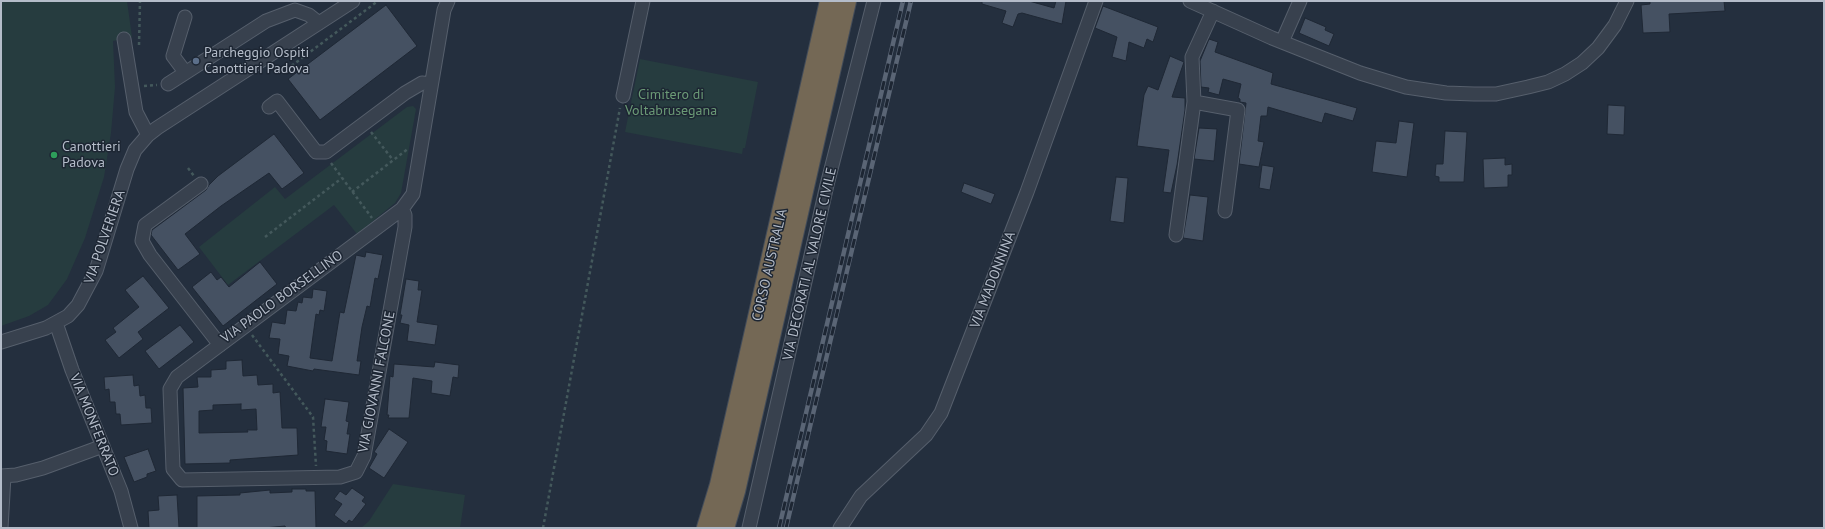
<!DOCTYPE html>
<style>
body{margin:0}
#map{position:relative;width:1825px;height:529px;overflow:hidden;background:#242f3e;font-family:"PT Sans",sans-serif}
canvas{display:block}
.frame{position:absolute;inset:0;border:2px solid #b4bcc9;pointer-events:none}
</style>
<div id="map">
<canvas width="1825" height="529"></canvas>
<div class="frame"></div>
</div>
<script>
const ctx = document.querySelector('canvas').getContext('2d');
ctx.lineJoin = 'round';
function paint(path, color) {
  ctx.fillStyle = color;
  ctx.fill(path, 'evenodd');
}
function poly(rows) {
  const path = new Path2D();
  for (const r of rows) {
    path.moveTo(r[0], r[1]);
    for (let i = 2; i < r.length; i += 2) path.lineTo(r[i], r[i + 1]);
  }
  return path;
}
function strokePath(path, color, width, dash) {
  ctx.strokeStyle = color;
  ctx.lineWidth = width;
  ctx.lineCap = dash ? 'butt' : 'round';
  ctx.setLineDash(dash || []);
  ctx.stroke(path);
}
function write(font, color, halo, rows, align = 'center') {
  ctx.font = font + ' "PT Sans",sans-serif';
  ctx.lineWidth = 3;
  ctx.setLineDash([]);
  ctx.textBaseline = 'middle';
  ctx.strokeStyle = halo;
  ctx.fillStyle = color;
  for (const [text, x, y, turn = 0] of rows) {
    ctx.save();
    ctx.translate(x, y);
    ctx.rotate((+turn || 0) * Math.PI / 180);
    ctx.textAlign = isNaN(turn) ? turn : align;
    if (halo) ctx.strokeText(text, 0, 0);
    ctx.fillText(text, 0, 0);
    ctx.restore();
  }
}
paint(poly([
 [1,1,127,1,132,37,113,41,115,87,111,133,104,177,85,238,67,279,48,305,29,316,1,326],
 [640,59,758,82,745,148,743,148,742,154,625,132],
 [413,106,416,109,401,193,395,203,357,234,334,205,228,285,199,247,275,187,285,199,407,107],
 [393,484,465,495,460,528,361,528,369,521]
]), '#263c3f');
const building = poly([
 [982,1,1029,1,1054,8,1056,1,1066,1,1062,24,1022,13,1018,14,1013,27,1002,23,1006,11,982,4,982,1],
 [1650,1,1724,1,1725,11,1669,14,1670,32,1643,33,1641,5,1650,4,1650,1],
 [386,5,417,46,320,120,288,79,386,5],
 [1103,6,1158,27,1153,42,1147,39,1144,48,1129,42,1126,61,1112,57,1117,37,1095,28,1103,6],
 [1305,18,1326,27,1325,30,1334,34,1329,46,1299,33,1305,18],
 [1209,39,1218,42,1215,52,1273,73,1271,84,1357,108,1353,121,1325,113,1322,123,1268,107,1267,116,1261,116,1258,141,1264,142,1259,167,1239,164,1246,103,1240,102,1240,99,1238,98,1241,84,1223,79,1219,95,1208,92,1209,88,1201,87,1200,61,1209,39],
 [1170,56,1184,62,1172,97,1185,98,1185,110,1177,165,1171,193,1163,192,1169,150,1137,146,1144,95,1148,86,1158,90,1170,56],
 [1608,105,1625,106,1624,135,1607,134,1608,105],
 [1399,121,1414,123,1407,177,1372,172,1376,141,1396,143,1399,121],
 [1199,128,1217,129,1214,161,1194,159,1199,128],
 [1445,131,1467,132,1464,182,1439,182,1439,177,1435,176,1436,164,1443,164,1445,131],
 [274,134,304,173,282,189,269,173,221,206,185,234,200,254,178,270,151,235,152,230,206,190,209,185,218,176,274,134],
 [1505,158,1505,165,1512,164,1512,175,1508,175,1508,187,1484,188,1483,159,1505,158],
 [1262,165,1274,167,1270,190,1259,188,1262,165],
 [1116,177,1128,178,1124,223,1110,221,1116,177],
 [964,183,995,194,991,204,961,192,964,183],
 [1190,195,1208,197,1203,241,1183,238,1190,195],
 [366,252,383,255,378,279,375,278,370,307,367,306,362,327,357,361,361,361,359,375,314,369,313,371,287,366,289,356,278,354,280,339,269,338,272,322,285,324,287,310,296,311,298,302,302,303,303,297,312,298,313,289,327,291,324,311,320,310,319,315,316,314,310,358,332,361,340,312,344,313,356,255,365,257,366,252],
 [260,262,277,284,223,326,192,287,211,272,217,280,221,277,229,287,260,262],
 [143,276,169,308,138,332,143,339,119,358,105,340,116,332,113,328,139,307,125,290,143,276],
 [406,279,419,281,418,290,422,290,417,322,438,325,435,345,407,341,409,325,400,323,402,315,400,315,406,279],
 [180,325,194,342,159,369,145,351,180,325],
 [242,360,243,376,257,375,258,385,273,384,273,393,280,392,282,428,297,428,298,455,230,460,230,463,185,464,183,388,198,387,197,377,211,377,211,370,226,369,226,361,242,360],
 [241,404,241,410,256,409,257,430,247,430,248,432,199,433,199,411,213,410,213,405,241,404],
 [435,362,459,365,458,378,453,377,450,396,431,393,432,381,413,378,409,418,388,418,389,415,387,415,390,376,393,377,394,364,434,367,435,362],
 [133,375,134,386,139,385,140,396,145,395,146,408,151,408,152,423,121,425,120,414,116,414,115,402,110,402,109,389,105,390,104,377,133,375],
 [325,399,349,402,346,421,349,422,347,434,350,434,347,454,326,451,327,441,324,440,326,427,321,427,325,399],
 [389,429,408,442,384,478,369,468,377,454,374,452,389,429],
 [148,449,156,471,147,474,147,477,134,482,124,457,148,449],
 [352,488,365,497,362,501,366,504,352,522,349,520,346,524,334,515,342,504,334,499,340,491,346,495,352,488],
 [292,489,306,489,306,491,315,491,316,528,286,528,285,526,264,528,197,528,197,496,240,495,240,493,270,490,270,493,292,492,292,489],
 [177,495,179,528,149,528,148,511,159,510,158,496,177,495]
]);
paint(building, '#455162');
strokePath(building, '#1f2835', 1);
const minor = poly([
 [1190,1,1272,38,1360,73,1406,87,1446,93,1474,94,1496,94,1528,87,1548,82,1565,74,1582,63,1598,48,1615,25,1627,1],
 [124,39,136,112,148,135],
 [1282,42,1300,1],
 [185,72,173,56,185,17],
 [168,84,266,21,295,10,309,15,319,23],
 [623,96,643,1],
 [1194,102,1238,110,1225,211],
 [269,107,277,101,316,152,326,152,405,93,422,83,431,84],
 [201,184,145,225,142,241,150,255,220,345],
 [402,209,177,377,170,389,173,469,182,480,340,477,356,472,364,456,405,227,405,215,402,209,413,194,444,10,448,1],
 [1176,235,1194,102,1192,57,1213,11],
 [56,323,72,370,121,491,131,528],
 [1,342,46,328,68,316,78,305,96,271,127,169,135,150,148,135,157,128,353,1],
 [1,476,16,475,43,468,103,446],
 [1,528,4,476],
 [749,528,827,185,874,1],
 [840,528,861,496,926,435,941,413,1027,192,1096,1]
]);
const highway = poly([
 [707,528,720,485,830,1],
 [724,528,735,491,846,1]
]);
strokePath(minor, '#565f6c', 15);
strokePath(highway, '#434c59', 22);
strokePath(poly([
 [139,45,140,1],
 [282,73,378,1],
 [144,86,157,85],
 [371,132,393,160],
 [331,163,372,218],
 [188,168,194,176],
 [352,192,409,148],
 [265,237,342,178],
 [252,335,313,417,316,466],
 [543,528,620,108]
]), '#44595c', 2.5, [3, 3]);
strokePath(minor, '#38414e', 13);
strokePath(highway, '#746855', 20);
const rail = poly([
 [779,528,903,1],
 [786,528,911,1]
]);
strokePath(rail, '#5a6575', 4.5);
strokePath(rail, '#1d2633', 3, [9]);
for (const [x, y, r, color] of [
 [196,61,4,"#5c6f8a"],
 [54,155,4,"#2e9e5b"]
]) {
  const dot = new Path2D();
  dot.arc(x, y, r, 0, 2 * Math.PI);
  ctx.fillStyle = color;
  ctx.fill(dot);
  strokePath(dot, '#1d2633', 1.5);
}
write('14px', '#b4bcc9', '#1d2633', [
 ["Parcheggio Ospiti",204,53],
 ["Canottieri Padova",204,69],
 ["Canottieri",62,147],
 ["Padova",62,163]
], 'left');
write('14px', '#6b9a76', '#1d2633', [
 ["Cimitero di",671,95],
 ["Voltabrusegana",671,111]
]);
write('14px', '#b4bcc9', '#1d2633', [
 ["VIA POLVERIERA",105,237,-71],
 ["VIA DECORATI AL VALORE CIVILE",810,264,-77],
 ["CORSO AUSTRALIA",770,265,-77],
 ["VIA MADONNINA",993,280,-69],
 ["VIA PAOLO BORSELLINO",282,297,-36],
 ["VIA GIOVANNI FALCONE",377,382,-79],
 ["VIA MONFERRATO",94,425,68]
]);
</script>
